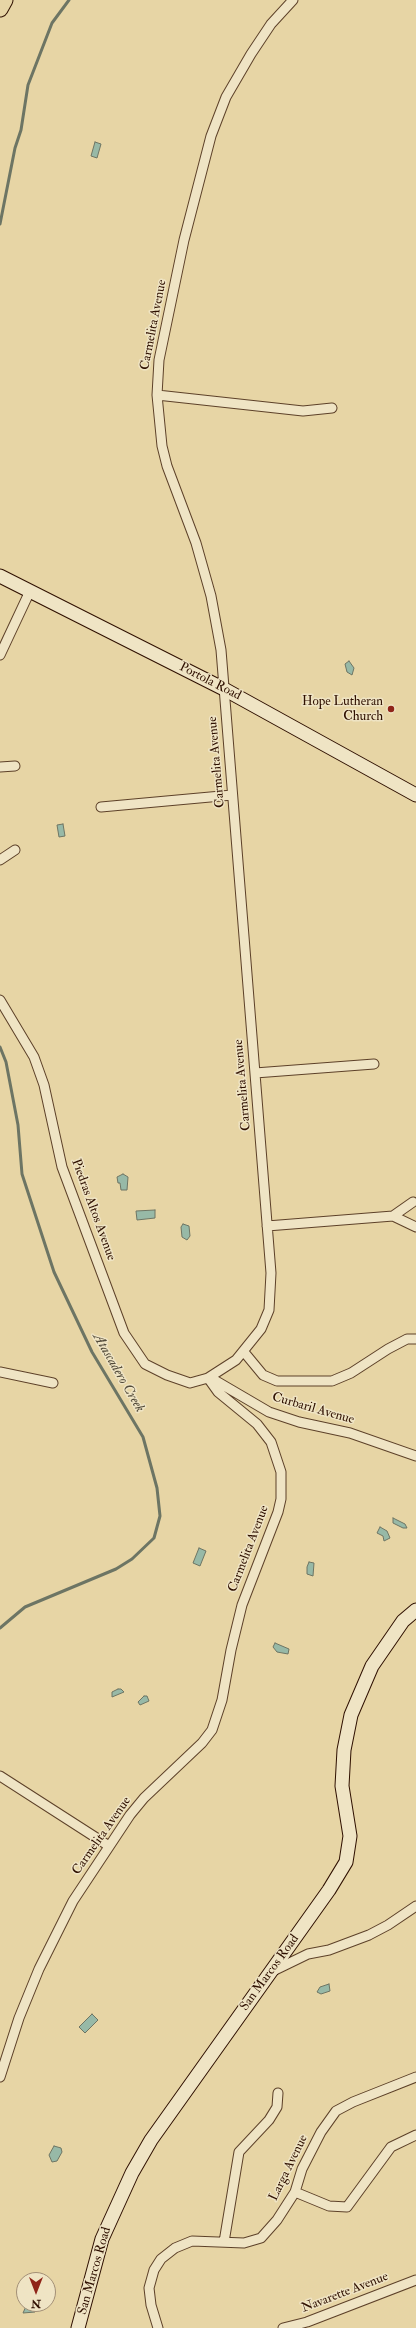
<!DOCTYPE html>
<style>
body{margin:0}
#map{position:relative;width:416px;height:2328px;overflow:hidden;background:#e7d5a5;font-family:"IM FELL Double Pica",serif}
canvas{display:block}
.north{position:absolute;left:16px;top:2272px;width:40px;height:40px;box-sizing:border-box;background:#efe4c4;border:1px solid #a28f76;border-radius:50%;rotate:180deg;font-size:11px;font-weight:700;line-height:16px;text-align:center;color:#2f1000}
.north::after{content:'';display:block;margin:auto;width:14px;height:18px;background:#8f2418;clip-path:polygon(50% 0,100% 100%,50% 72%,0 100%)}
</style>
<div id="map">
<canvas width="416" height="2328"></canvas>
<div class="north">N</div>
</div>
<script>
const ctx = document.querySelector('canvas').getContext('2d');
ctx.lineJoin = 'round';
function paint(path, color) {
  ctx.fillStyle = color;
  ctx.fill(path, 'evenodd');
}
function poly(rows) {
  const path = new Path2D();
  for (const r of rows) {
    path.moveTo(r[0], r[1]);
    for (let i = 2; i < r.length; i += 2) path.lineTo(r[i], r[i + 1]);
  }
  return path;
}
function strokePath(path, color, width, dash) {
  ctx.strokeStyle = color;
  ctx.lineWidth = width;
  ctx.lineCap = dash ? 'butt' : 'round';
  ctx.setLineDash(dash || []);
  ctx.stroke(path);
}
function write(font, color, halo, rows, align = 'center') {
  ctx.font = font + ' "IM FELL Double Pica",serif';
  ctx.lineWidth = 3;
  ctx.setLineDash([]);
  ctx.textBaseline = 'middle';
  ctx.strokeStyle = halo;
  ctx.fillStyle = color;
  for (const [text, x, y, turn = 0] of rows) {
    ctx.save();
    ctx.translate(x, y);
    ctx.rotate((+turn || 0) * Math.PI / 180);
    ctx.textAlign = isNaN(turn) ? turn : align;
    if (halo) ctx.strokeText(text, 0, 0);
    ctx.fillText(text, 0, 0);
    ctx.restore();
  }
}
const water = poly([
 [95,142,101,144,97,158,91,156,95,142],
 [349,661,354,668,352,675,347,672,345,664,349,661],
 [63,824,65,836,59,837,57,825,63,824],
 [123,1174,128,1177,127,1190,121,1190,120,1183,118,1183,117,1177,123,1174],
 [155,1210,155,1218,137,1220,136,1211,155,1210],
 [183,1224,189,1226,190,1236,187,1240,182,1237,181,1227,183,1224],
 [393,1518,405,1524,407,1528,403,1528,393,1523,393,1518],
 [380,1527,387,1531,390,1538,384,1541,383,1536,377,1533,380,1527],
 [199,1548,206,1551,200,1566,193,1563,199,1548],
 [309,1562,314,1563,313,1576,307,1574,307,1567,309,1562],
 [275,1643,289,1649,288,1654,277,1652,273,1647,275,1643],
 [118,1689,121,1689,124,1692,112,1697,112,1692,118,1689],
 [144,1696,147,1696,149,1701,140,1705,138,1702,144,1696],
 [329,1984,330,1991,321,1994,317,1992,320,1987,329,1984],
 [92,2014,98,2020,85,2033,79,2027,92,2014],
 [54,2146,61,2148,62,2152,57,2161,52,2162,49,2155,54,2146],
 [27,2304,34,2306,35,2312,23,2313,27,2304]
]);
paint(water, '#97b9a7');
strokePath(water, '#6d7564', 1);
strokePath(poly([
 [0,224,15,148,21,130,28,85,52,23,69,0],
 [0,1047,6,1062,18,1125,22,1174,54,1272,92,1352,143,1437,157,1488,160,1516,154,1538,132,1559,116,1569,25,1607,0,1628]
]), '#6d7564', 3);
const street = poly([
 [157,395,303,411,332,408],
 [0,655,30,591],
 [0,767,15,766],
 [101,807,232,795],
 [0,860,15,850],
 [0,1000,34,1057,44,1085,62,1167,124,1333,145,1364,167,1375,190,1383,208,1378,216,1381,269,1412,299,1422,350,1433,416,1456],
 [255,1073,374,1064],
 [393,1216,413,1202],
 [267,1226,393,1216,416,1227],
 [244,1352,263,1375,277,1381,332,1381,351,1373,388,1349,407,1339,416,1339],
 [0,1372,53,1383],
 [0,1776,109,1846],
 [273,1971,308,1954,329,1950,369,1935,388,1925,416,1906],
 [0,2077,19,2018,39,1969,73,1901,130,1815,144,1798,202,1743,212,1730,222,1700,231,1650,242,1605,278,1512,281,1499,281,1472,271,1442,257,1424,218,1392,208,1378,236,1360,261,1329,269,1310,271,1273,221,650,211,596,196,543,167,466,162,446,157,395,159,360,184,240,211,136,226,97,251,54,271,24,293,0],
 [295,2192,329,2206,347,2207,391,2147,416,2135],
 [224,2242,239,2152,269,2120,277,2107,278,2093],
 [158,2328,151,2305,149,2288,154,2270,161,2259,175,2248,192,2241,244,2243,261,2238,277,2220,295,2192,302,2169,321,2132,336,2111,353,2102,416,2077],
 [283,2328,307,2322,416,2280]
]);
const secondary = poly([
 [0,576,224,689,416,795],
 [78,2328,102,2239,132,2173,151,2140,329,1890,346,1862,350,1836,342,1786,344,1750,351,1715,372,1666,403,1621,416,1610]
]);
const primary = poly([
 [0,9,5,0]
]);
strokePath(street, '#5d4129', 11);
strokePath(secondary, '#2f1000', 15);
strokePath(primary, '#2f1000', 17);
strokePath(street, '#efe4c4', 9);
strokePath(secondary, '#efe4c4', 13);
strokePath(primary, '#e7d5a5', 15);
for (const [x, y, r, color] of [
 [391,709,4,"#8f2418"]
]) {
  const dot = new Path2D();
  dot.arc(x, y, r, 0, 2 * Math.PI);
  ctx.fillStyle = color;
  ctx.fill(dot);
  strokePath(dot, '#efe4c4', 1.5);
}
write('13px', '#2f1000', '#efe4c4', [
 ["Carmelita Avenue",154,325,-79],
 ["Portola Road",210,682,27],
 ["Carmelita Avenue",217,762,-95],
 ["Carmelita Avenue",243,1085,-95],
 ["Piedras Altos Avenue",93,1210,70],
 ["Curbaril Avenue",313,1409,16],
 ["Carmelita Avenue",249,1549,-69],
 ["Carmelita Avenue",102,1836,-55],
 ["San Marcos Road",270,1973,-54],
 ["Larga Avenue",289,2168,-64],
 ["San Marcos Road",95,2271,-74],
 ["Navarette Avenue",345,2293,-21]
]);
write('13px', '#2f1000', '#efe4c4', [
 ["Hope Lutheran",383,702],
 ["Church",383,717]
], 'right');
write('italic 14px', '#534b3a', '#efe4c4', [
 ["Atascadero Creek",118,1373,60]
]);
</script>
